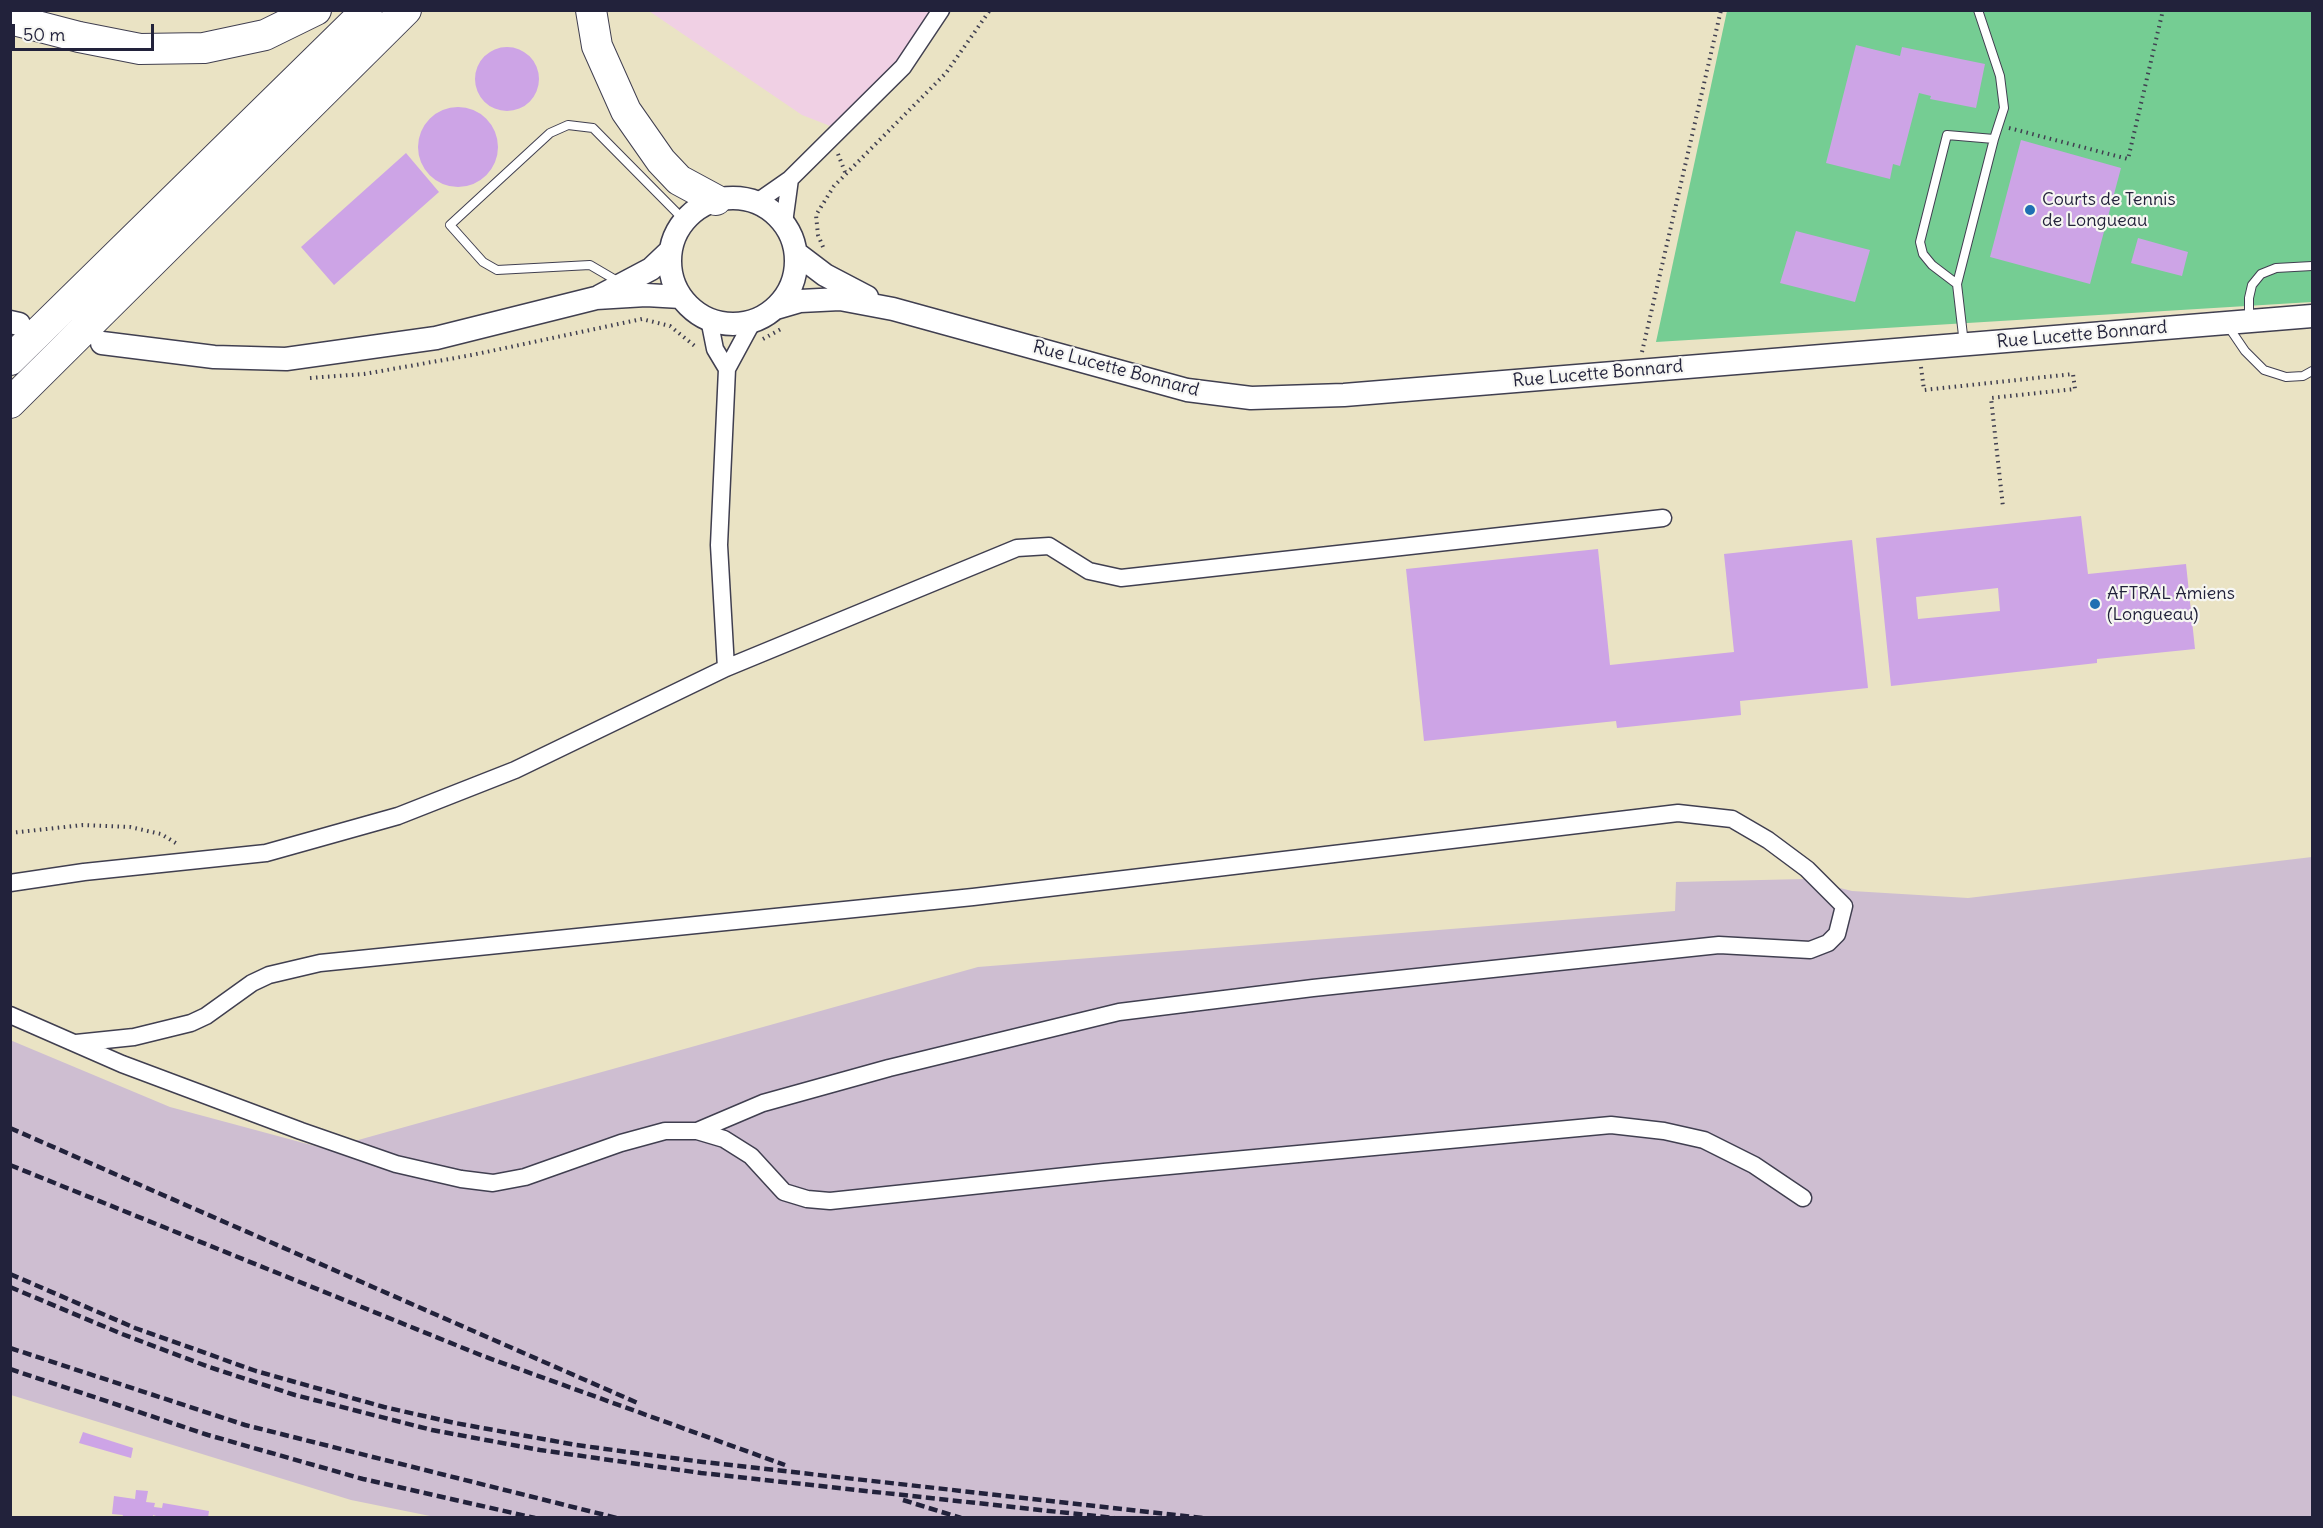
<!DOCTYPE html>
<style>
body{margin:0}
#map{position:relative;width:2323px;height:1528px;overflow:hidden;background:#eae3c4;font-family:Delius,sans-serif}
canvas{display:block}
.frame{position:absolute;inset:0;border:12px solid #22223b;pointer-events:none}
.scale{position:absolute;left:12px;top:24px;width:142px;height:27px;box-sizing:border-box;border:3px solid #22223b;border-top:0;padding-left:8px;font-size:18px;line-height:21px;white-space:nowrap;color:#22223b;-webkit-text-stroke:4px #f6f6f2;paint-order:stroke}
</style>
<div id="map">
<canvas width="2323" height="1528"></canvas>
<div class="frame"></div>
<div class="scale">50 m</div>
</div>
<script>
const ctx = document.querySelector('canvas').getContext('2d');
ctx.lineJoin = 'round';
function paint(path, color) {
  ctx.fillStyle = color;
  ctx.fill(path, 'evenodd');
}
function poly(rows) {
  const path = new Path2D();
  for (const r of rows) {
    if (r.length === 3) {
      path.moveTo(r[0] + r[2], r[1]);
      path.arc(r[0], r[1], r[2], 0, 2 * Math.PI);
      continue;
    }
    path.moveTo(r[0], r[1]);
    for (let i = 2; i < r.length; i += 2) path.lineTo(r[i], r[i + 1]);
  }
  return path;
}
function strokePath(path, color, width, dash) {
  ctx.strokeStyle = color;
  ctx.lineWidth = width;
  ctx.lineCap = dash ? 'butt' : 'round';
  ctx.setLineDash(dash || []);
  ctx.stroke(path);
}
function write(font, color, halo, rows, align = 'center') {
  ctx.font = font + ' Delius,sans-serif';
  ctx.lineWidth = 4.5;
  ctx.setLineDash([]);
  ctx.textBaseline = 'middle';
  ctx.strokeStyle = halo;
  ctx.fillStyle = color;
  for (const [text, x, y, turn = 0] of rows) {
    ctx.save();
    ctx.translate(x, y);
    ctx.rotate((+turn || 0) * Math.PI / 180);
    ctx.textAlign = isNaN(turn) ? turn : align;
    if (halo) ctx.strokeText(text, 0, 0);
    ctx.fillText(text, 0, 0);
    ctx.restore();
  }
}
paint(poly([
 [649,11,941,11,903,67,838,129,802,115]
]), '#f0d0e4');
paint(poly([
 [2312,857,2312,1517,440,1518,351,1500,11,1395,10,1040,170,1107,326,1149,978,967,1675,911,1676,882,1804,879,1852,891,1968,898]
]), '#cebed1');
paint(poly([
 [1727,11,2312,11,2312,302,1656,342]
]), '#75cd93');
paint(poly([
 [1856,45,1900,56,1902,47,1985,64,1976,108,1930,99,1931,96,1919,93,1900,166,1893,164,1890,179,1826,163],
 [507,79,32],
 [458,147,40],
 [2021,140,2121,168,2090,284,1990,257],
 [406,153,439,192,334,285,301,247],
 [1796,231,1870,250,1855,302,1780,283],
 [2138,238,2188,252,2182,276,2131,263],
 [2081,516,2088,574,2186,564,2195,649,2097,659,2097,663,1891,686,1876,538],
 [1998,588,2000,611,1918,619,1916,597],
 [1852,540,1868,688,1740,701,1741,715,1617,728,1616,721,1424,741,1406,569,1598,549,1610,665,1734,652,1724,554],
 [83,1432,133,1448,131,1458,79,1443],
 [136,1490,148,1491,146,1502,155,1503,154,1507,162,1508,163,1503,209,1511,208,1518,162,1518,153,1515,153,1518,122,1518,123,1515,112,1514,114,1496,135,1499]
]), '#cda4e6');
const lane = poly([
 [1978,10,2000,76,2004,108,1994,139],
 [619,282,590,265,497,270,483,262,450,225,550,133,568,125,593,128,684,220],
 [1957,284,1932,265,1923,254,1920,242,1947,135,1994,139,1957,284,1964,344],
 [2249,319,2249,298,2252,285,2261,274,2276,268,2312,266],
 [2228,326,2245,351,2264,370,2286,377,2303,376,2312,371]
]);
const street = poly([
 [757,202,790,179,903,67,941,10],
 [784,223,790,179],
 [709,319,715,349,727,369],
 [726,668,719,545,727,369,753,321],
 [10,883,84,872,266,853,398,816,515,770,726,668,1017,548,1049,546,1089,571,1121,578,1663,518],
 [10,1015,122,1064,301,1131,396,1164,461,1179,493,1183,525,1177,621,1143,665,1131,697,1131,724,1139,751,1156,784,1192,807,1199,830,1201,1104,1172,1611,1125,1664,1131,1704,1140,1754,1165,1803,1198],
 [76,1043,134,1037,191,1023,206,1016,252,983,269,975,320,963,973,897,1678,813,1732,819,1768,840,1807,869,1844,906,1837,934,1828,943,1810,950,1719,945,1313,988,1119,1012,889,1068,763,1103,697,1131]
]);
const secondary = poly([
 [733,261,63],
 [796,253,825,275,867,297],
 [600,296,651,269,670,251],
 [776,308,800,301,840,299,893,309,1187,390,1251,398,1344,395,2312,316],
 [10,322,19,324],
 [102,343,214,357,286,359,436,338,596,298,646,295,681,297]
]);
const highway = poly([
 [591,10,597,46,626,111,661,161,679,180,716,200],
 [10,19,79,37,140,49,204,48,265,35,316,10],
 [10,360,367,10],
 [10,403,406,10]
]);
strokePath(lane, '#403f50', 10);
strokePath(street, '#403f50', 19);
strokePath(secondary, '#403f50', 25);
strokePath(highway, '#403f50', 32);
strokePath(poly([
 [2009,128,2128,159,2163,10],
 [838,154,845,172],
 [823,247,818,235,816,215,834,186,946,73,990,10],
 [763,339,783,328],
 [1642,352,1721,10],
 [1921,367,1924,390,2073,374,2075,389,1991,398,2003,507],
 [310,378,364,374,472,355,642,319,670,326,696,347],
 [10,833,83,825,130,827,161,834,179,845]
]), '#403f50', 4, [1.5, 4.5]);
strokePath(lane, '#fff', 8);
strokePath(street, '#fff', 16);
strokePath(secondary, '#fff', 22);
strokePath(highway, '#fff', 30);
strokePath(poly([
 [10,1128,640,1404],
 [10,1165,483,1356,785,1465],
 [10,1274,135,1328,256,1371,384,1407,455,1423,576,1445,703,1462,1203,1518],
 [10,1287,122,1334,209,1367,295,1395,432,1430,540,1450,701,1473,1114,1518],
 [10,1348,245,1425,617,1518],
 [10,1369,208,1435,363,1479,535,1518],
 [903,1500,961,1518]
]), '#22223b', 4.5, [9, 4.5]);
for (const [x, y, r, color] of [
 [2030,210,6,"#1f6fb2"],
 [2095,604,6,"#1f6fb2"]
]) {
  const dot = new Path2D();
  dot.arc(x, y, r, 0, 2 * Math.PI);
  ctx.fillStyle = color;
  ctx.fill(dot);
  strokePath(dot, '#f6f6f2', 2);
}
write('18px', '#22223b', '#f6f6f2', [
 ["Courts de Tennis",2042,200],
 ["de Longueau",2042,221],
 ["AFTRAL Amiens",2107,594],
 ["(Longueau)",2107,615]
], 'left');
write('18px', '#22223b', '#f6f6f2', [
 ["Rue Lucette Bonnard",2082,335,-5],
 ["Rue Lucette Bonnard",1116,369,15],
 ["Rue Lucette Bonnard",1598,374,-5]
]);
</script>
